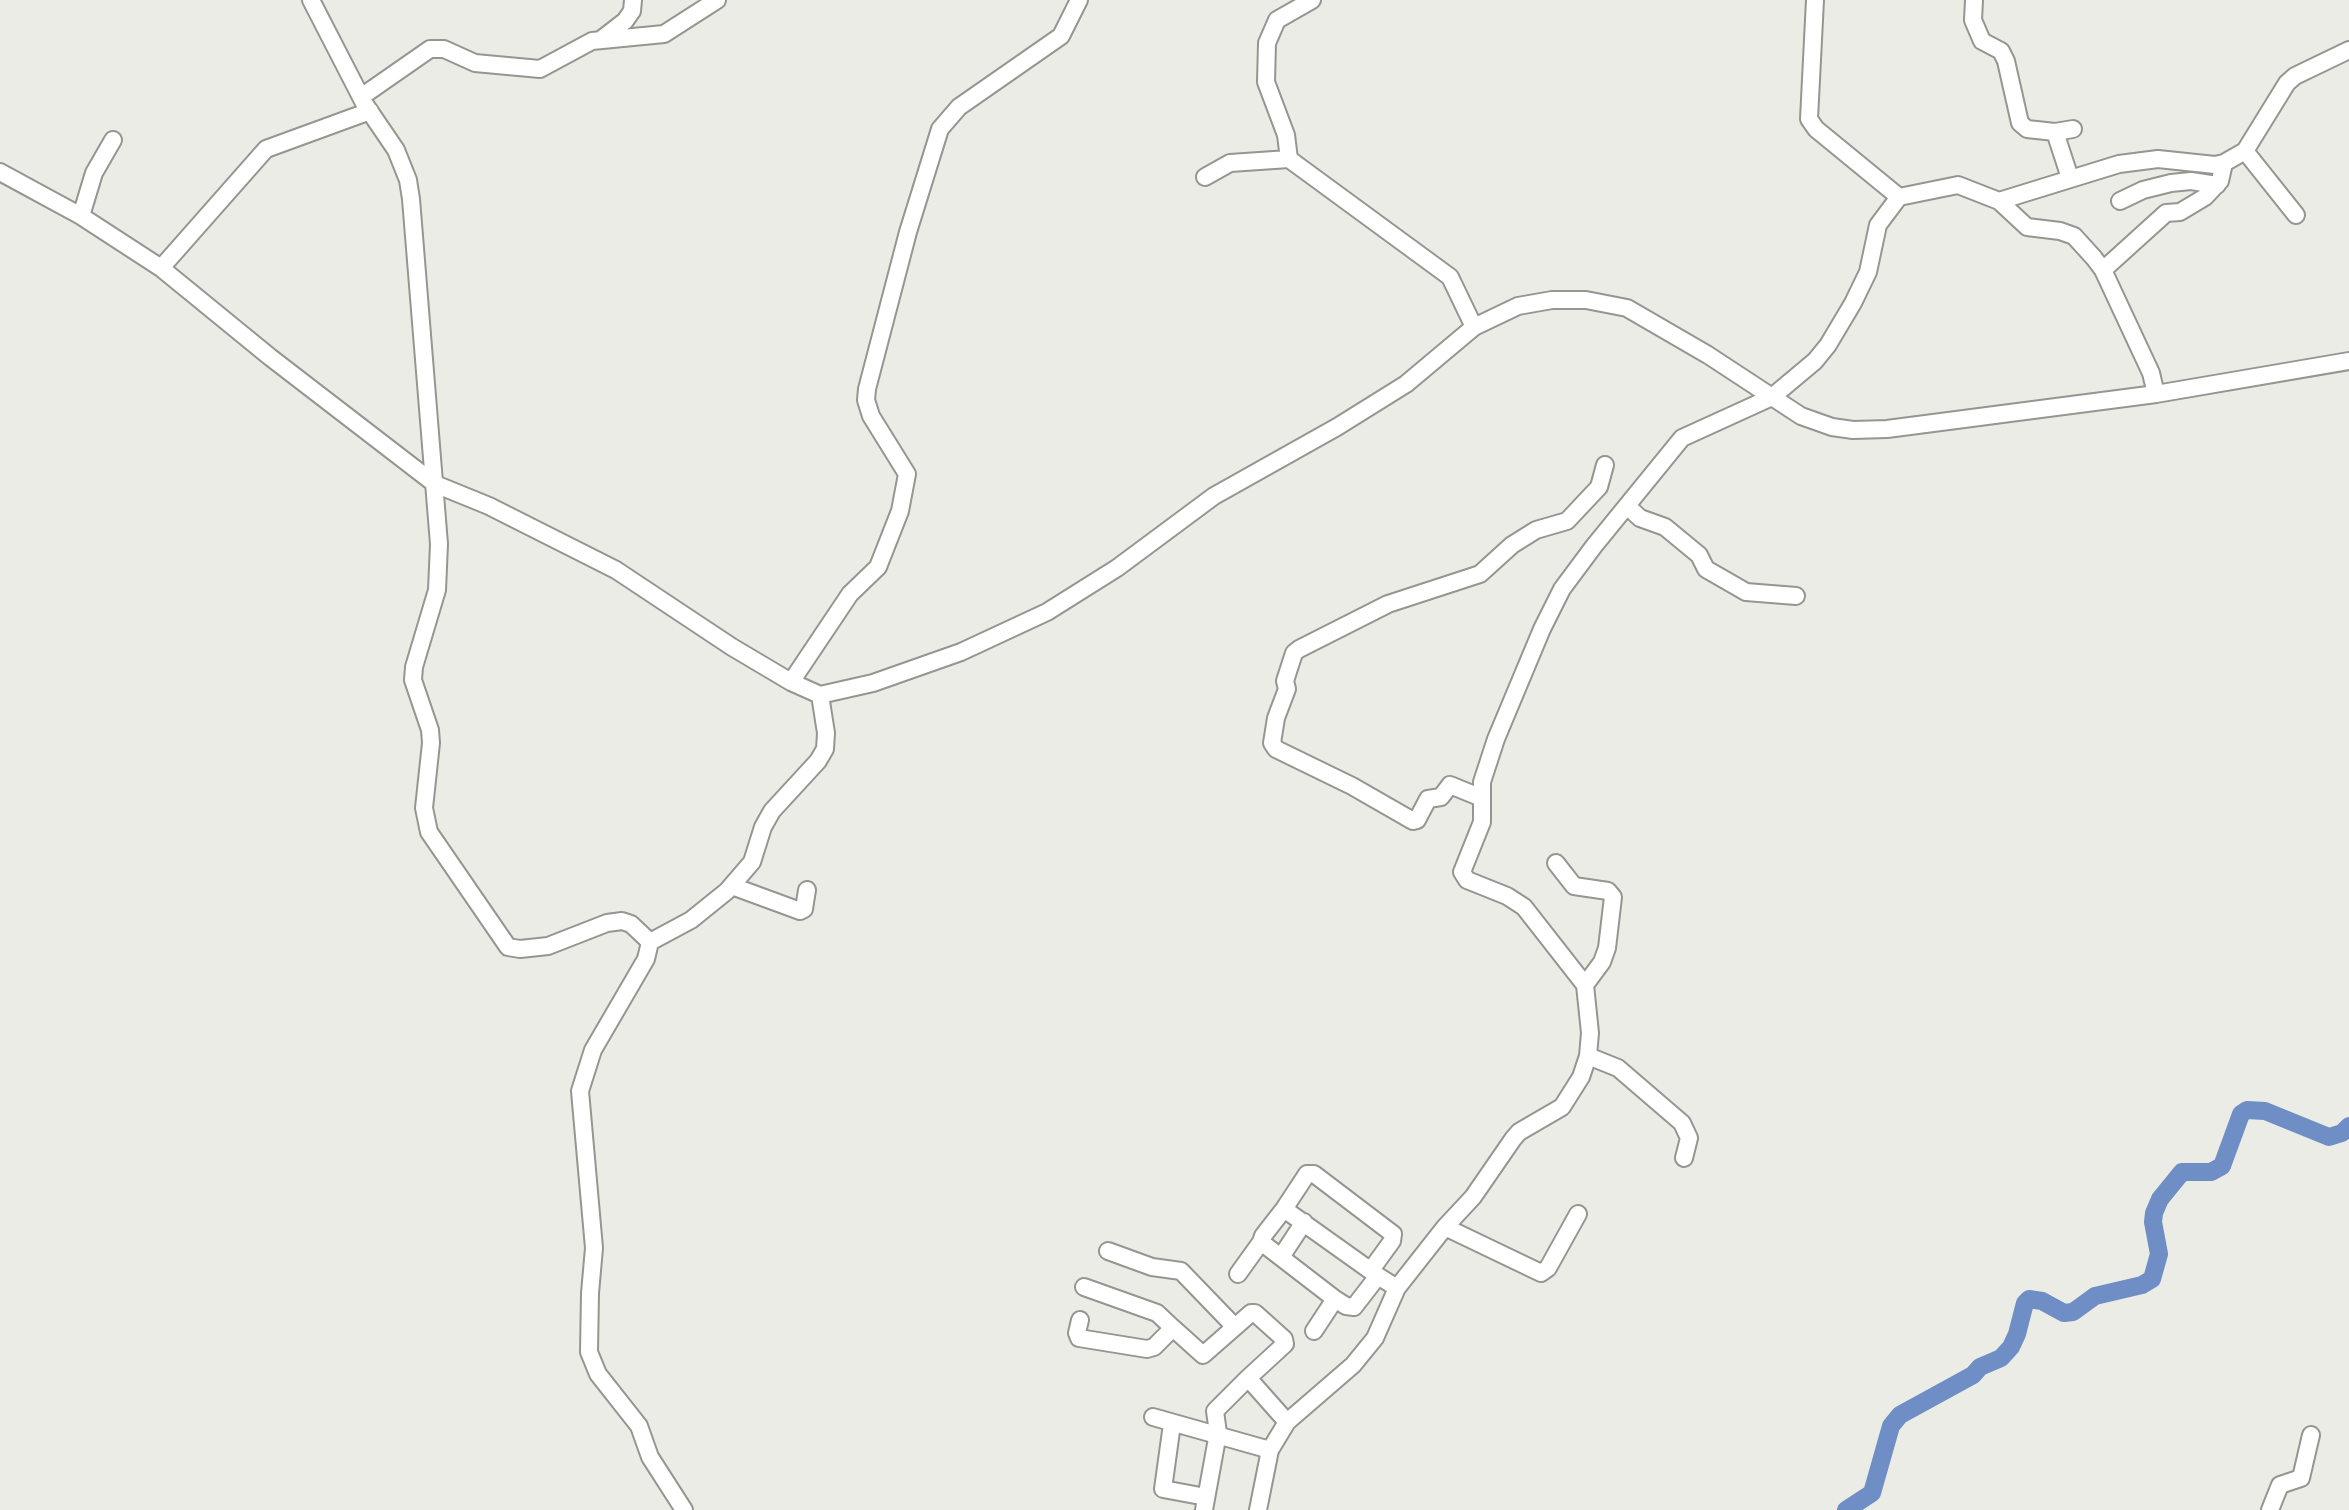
<!DOCTYPE html>
<style>
body{margin:0}
canvas{display:block;background:#ebece5}
</style>
<canvas width="2349" height="1510"></canvas>
<script>
const ctx = document.querySelector('canvas').getContext('2d');
ctx.lineJoin = 'round';
function poly(rows) {
  const path = new Path2D();
  for (const r of rows) {
    path.moveTo(r[0], r[1]);
    for (let i = 2; i < r.length; i += 2) path.lineTo(r[i], r[i + 1]);
  }
  return path;
}
function strokePath(path, color, width, dash) {
  ctx.strokeStyle = color;
  ctx.lineWidth = width;
  ctx.lineCap = dash ? 'butt' : 'round';
  ctx.setLineDash(dash || []);
  ctx.stroke(path);
}
strokePath(poly([
 [1846,1510,1872,1493,1891,1426,1900,1415,1973,1375,1980,1367,2001,1358,2011,1347,2017,1334,2025,1303,2029,1299,2042,1301,2064,1313,2073,1312,2095,1296,2142,1285,2152,1279,2159,1254,2153,1222,2154,1213,2160,1199,2182,1172,2211,1172,2222,1166,2241,1114,2247,1110,2265,1111,2329,1137,2342,1133,2349,1126]
]), '#6f8ec6', 18);
const minor = poly([
 [311,0,364,103,396,150,408,180,411,199,439,544,437,590,414,667,413,680,430,730,431,743,424,808,429,832,508,947,520,949,548,946,607,923,622,921,631,924,650,942,646,959,593,1050,580,1091,594,1248,590,1293,589,1352,598,1374,639,1426,650,1457,684,1510],
 [1312,0,1277,20,1267,43,1266,82,1286,135,1289,159,1450,277,1474,327],
 [1815,0,1809,119,1816,129,1899,197],
 [1974,0,1973,20,1982,41,2001,51,2006,61,2020,123,2027,129,2055,132],
 [603,38,625,21,632,11,633,0],
 [361,97,430,49,444,49,475,63,540,69,592,41,664,34,717,0],
 [2245,151,2296,215],
 [0,172,81,216,161,268,270,357,435,484,489,506,616,570,732,647,791,682,820,695,873,683,961,652,1047,612,1117,568,1214,496,1337,427,1406,384,1474,327,1518,306,1552,300,1586,300,1627,308,1708,355,1801,416,1832,427,1853,430,1887,429,2156,394,2349,361],
 [1205,177,1230,163,1289,159],
 [2070,178,2055,132,2073,129],
 [1999,201,2027,227,2060,231,2074,236,2094,258,2103,270,2151,373,2156,394],
 [2120,201,2143,190,2171,183,2191,181,2217,185],
 [81,216,94,173,113,140],
 [161,268,266,149,370,111],
 [2103,270,2166,213,2180,212,2205,197,2220,181,2224,163],
 [1627,506,1640,518,1665,527,1699,555,1706,569,1746,592,1796,596],
 [791,682,850,594,878,567,900,511,907,474,871,416,866,400,867,389,908,232,940,129,959,107,1061,36,1079,0],
 [1482,798,1450,785,1441,797,1428,799,1417,820,1413,821,1352,786,1276,749,1272,743,1276,718,1287,689,1285,681,1294,653,1299,649,1388,604,1480,574,1512,545,1536,530,1567,521,1599,487,1605,465],
 [1556,863,1574,886,1608,891,1613,897,1607,948,1602,962,1585,985],
 [732,886,800,911,804,909,807,890],
 [650,942,691,920,727,891,752,862,763,827,772,811,818,761,825,749,826,733,820,695],
 [1588,1056,1618,1068,1682,1123,1689,1138,1684,1158],
 [1284,1209,1263,1236,1261,1242,1335,1299,1346,1306,1354,1307,1378,1276],
 [1445,1227,1541,1273,1548,1268,1578,1214],
 [1108,1251,1152,1267,1181,1271,1235,1327],
 [1281,1257,1304,1222],
 [1371,1270,1392,1241,1393,1234,1314,1174,1307,1174,1284,1209,1378,1276,1397,1288],
 [1238,1274,1261,1242],
 [1084,1287,1157,1313,1173,1328],
 [1080,1320,1077,1333,1079,1338,1147,1349,1154,1347,1173,1328,1203,1355,1251,1313,1255,1313,1284,1339,1285,1344,1248,1378,1287,1422],
 [1314,1331,1335,1299],
 [1153,1417,1270,1450],
 [1172,1424,1163,1489,1206,1497],
 [1204,1510,1218,1433,1215,1411,1248,1378],
 [1258,1510,1270,1450,1287,1422,1353,1365,1375,1338,1397,1288,1445,1227,1473,1197,1513,1139,1519,1132,1562,1107,1581,1077,1588,1056,1590,1033,1585,985,1524,907,1507,896,1467,880,1462,872,1482,822,1482,782,1496,739,1542,629,1562,589,1594,546,1682,438,1772,397,1815,361,1828,345,1853,303,1868,272,1878,225,1899,197,1958,185,1999,201,2119,164,2158,159,2215,165,2224,163,2245,151,2287,83,2295,76,2349,50],
 [2270,1510,2280,1485,2301,1478,2311,1435]
]);
strokePath(minor, '#95968f', 20);
strokePath(minor, '#fff', 16);
</script>
